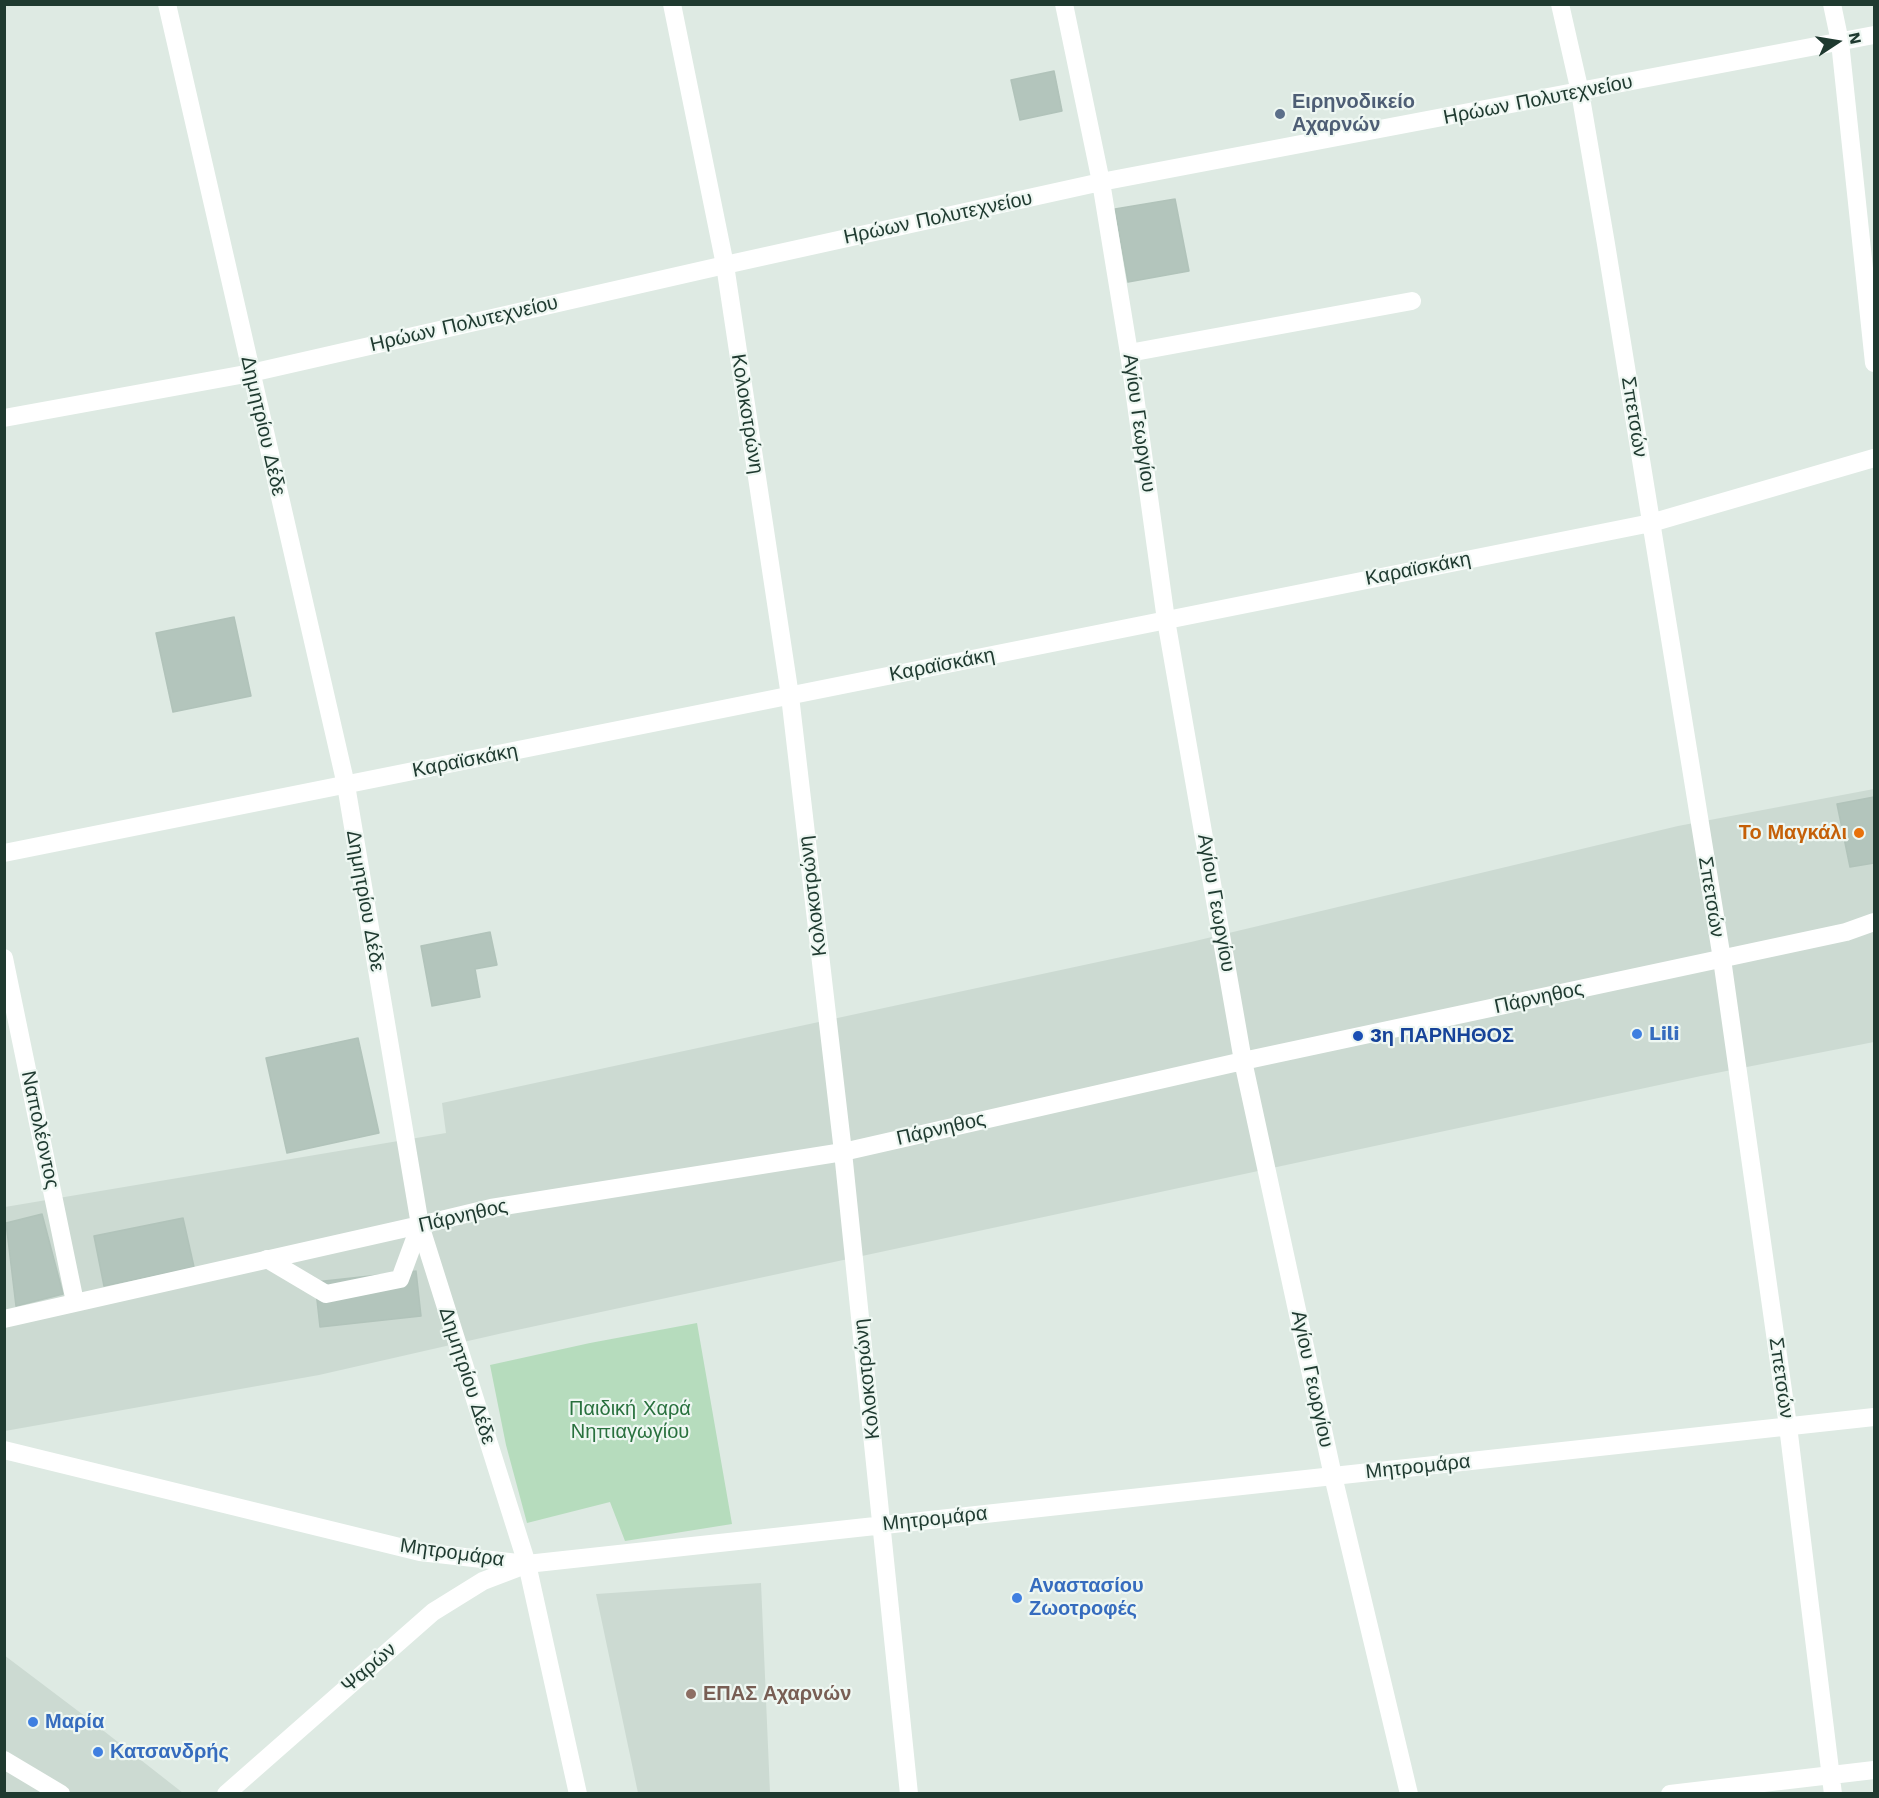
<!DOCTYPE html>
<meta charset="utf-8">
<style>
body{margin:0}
#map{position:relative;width:1879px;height:1798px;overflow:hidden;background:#deeae3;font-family:"Work Sans",sans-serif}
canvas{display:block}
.frame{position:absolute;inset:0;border:6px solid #1f3a30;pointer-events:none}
.north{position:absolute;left:1807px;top:12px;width:60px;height:60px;-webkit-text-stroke:4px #eef7f2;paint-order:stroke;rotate:78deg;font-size:16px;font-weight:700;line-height:24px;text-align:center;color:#1f3a30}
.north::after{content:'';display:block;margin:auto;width:21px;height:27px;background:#1f3a30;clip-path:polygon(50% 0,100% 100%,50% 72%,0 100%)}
</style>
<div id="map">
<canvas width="1879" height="1798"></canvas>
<div class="frame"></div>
<div class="north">N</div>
</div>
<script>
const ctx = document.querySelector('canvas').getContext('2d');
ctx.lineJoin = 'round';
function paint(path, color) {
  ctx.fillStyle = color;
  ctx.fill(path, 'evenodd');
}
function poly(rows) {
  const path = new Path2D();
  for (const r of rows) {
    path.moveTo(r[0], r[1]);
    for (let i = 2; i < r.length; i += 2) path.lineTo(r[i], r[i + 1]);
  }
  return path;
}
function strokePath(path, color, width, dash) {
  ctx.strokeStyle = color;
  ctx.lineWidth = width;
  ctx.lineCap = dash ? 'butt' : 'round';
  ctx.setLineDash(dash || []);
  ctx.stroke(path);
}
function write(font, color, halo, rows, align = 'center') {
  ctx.font = font + ' "Work Sans",sans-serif';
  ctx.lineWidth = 4.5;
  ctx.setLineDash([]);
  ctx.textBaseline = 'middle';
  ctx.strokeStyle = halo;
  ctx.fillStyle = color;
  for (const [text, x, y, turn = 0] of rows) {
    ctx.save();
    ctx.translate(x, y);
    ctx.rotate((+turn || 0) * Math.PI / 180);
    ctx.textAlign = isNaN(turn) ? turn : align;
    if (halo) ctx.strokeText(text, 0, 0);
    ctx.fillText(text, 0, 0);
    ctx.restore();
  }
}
paint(poly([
 [1874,789,1874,1042,1701,1076,503,1333,319,1375,5,1431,5,1207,446,1133,442,1103,1191,942,1678,826],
 [761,1583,770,1793,638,1793,596,1594],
 [4,1655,86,1717,183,1793,5,1793]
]), '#ccdad2');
paint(poly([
 [697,1323,732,1524,625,1541,610,1502,527,1523,506,1445,490,1365,590,1343]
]), '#b6dcbd');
const building = poly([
 [1054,71,1062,111,1020,120,1011,80,1054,71],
 [1175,199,1189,271,1128,282,1115,209,1175,199],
 [234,617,251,696,173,712,156,633,234,617],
 [1874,797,1874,863,1850,867,1837,804,1874,797],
 [490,932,497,965,475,969,480,997,432,1006,421,946,490,932],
 [358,1038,379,1133,287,1153,266,1058,358,1038],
 [42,1214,63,1294,16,1306,6,1223,42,1214],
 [183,1218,194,1267,104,1286,94,1236,183,1218],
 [416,1271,421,1316,320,1327,315,1282,416,1271]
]);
paint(building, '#b3c5bc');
strokePath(building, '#b1c3ba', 1.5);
strokePath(poly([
 [267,1259,326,1294,400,1279,420,1225]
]), '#fff', 18);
strokePath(poly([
 [672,4,725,265,790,696,843,1152,909,1794],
 [1560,4,1580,92,1606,244,1722,959,1788,1426,1833,1794],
 [1832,4,1840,42,1874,363],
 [1129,353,1412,301],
 [4,853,1651,523,1874,458],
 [4,958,75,1302],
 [4,1450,420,1552,527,1564,1874,1417],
 [226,1794,433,1612,483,1581,525,1565],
 [1670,1794,1874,1770]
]), '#fff', 18);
strokePath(poly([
 [167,4,346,785,420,1225,527,1564,578,1794],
 [1064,4,1101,182,1129,353,1166,620,1243,1061,1333,1476,1409,1794],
 [4,418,251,373,725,265,1101,182,1874,35],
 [4,1319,420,1225,491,1208,843,1152,1243,1061,1846,932,1874,922],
 [4,1760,61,1794]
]), '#fff', 18);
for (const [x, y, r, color] of [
 [1280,114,6,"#5c6f8a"],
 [1859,833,6,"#e8710a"],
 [1637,1034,6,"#3f7fe0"],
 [1358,1036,6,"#1a4fb4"],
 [1017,1598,6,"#3f7fe0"],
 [691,1694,6,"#8d6e63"],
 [33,1722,6,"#3f7fe0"],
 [98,1752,6,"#3f7fe0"]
]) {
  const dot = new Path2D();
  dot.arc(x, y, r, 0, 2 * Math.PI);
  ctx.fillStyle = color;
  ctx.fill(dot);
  strokePath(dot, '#eef7f2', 2);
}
write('20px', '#1f3a30', '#eef7f2', [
 ["Ηρώων Πολυτεχνείου",1538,100,-11],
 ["Ηρώων Πολυτεχνείου",938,218,-12],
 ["Ηρώων Πολυτεχνείου",464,324,-13],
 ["Κολοκοτρώνη",747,414,81],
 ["Σπετσών",1634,417,81],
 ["Αγίου Γεωργίου",1139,423,82],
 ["Δημητρίου Δέδε",263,426,77],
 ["Καραϊσκάκη",1418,569,-11],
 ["Καραϊσκάκη",942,665,-11],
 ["Καραϊσκάκη",465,761,-11],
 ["Κολοκοτρώνη",813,896,-97],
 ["Σπετσών",1711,897,81],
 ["Δημητρίου Δέδε",365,901,80],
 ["Αγίου Γεωργίου",1216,903,80],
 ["Πάρνηθος",1539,998,-12],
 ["Πάρνηθος",941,1129,-13],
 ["Ναπολέοντος",40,1130,78],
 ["Πάρνηθος",463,1216,-13],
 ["Δημητρίου Δέδε",467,1376,72],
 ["Σπετσών",1781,1378,82],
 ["Κολοκοτρώνη",867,1379,-96],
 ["Αγίου Γεωργίου",1312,1379,78],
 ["Μητρομάρα",1418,1467,-6],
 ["Μητρομάρα",935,1519,-6],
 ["Μητρομάρα",452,1553,8],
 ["Ψαρών",369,1668,-41]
]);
write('bold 20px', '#4e5e75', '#eef7f2', [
 ["Ειρηνοδικείο",1292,102],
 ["Αχαρνών",1292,125]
], 'left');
write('bold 20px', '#c56008', '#eef7f2', [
 ["Το Μαγκάλι",1847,833]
], 'right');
write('bold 20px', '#366cbe', '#eef7f2', [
 ["Lili",1649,1034],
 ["Αναστασίου",1029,1586],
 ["Ζωοτροφές",1029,1609],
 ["Μαρία",45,1722],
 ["Κατσανδρής",110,1752]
], 'left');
write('bold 20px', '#164399', '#eef7f2', [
 ["3η ΠΑΡΝΗΘΟΣ",1370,1036]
], 'left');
write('20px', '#29713e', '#eef7f2', [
 ["Παιδική Χαρά",630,1409],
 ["Νηπιαγωγίου",630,1432]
]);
write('bold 20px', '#785e54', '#eef7f2', [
 ["ΕΠΑΣ Αχαρνών",703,1694]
], 'left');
</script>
